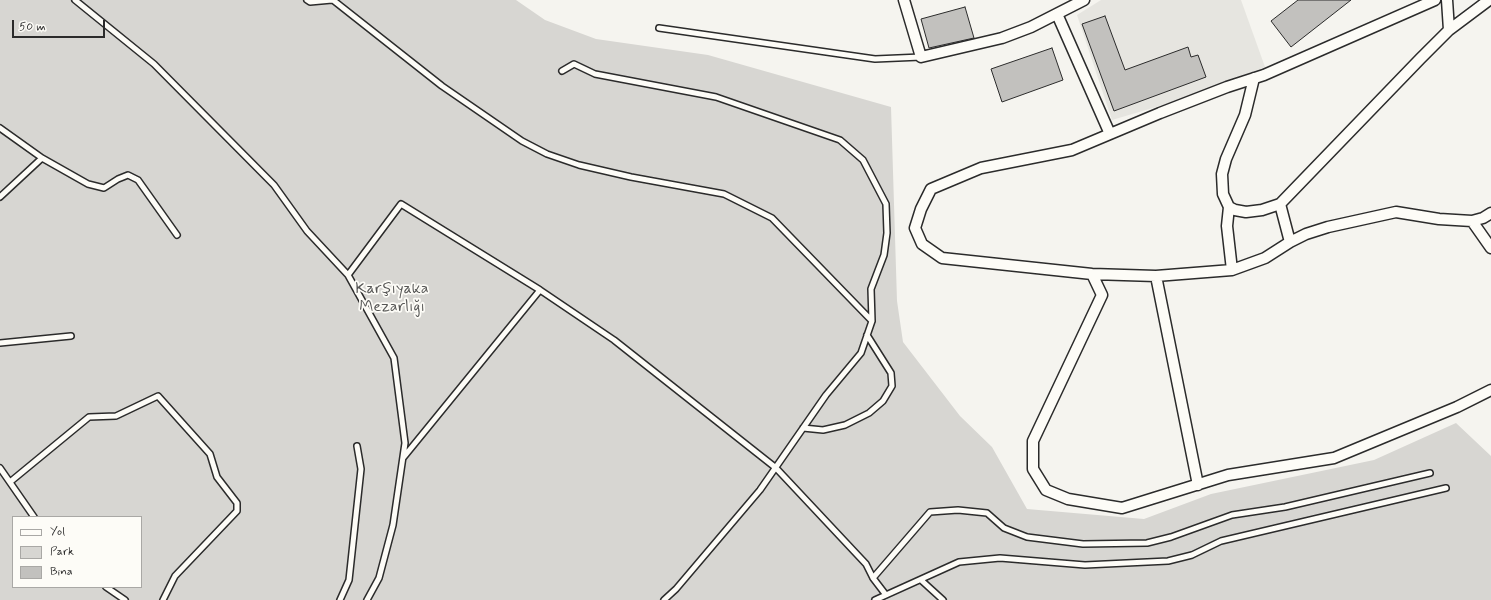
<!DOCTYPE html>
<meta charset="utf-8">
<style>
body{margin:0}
#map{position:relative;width:1491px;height:600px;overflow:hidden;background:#f5f4ef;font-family:Mynerve,sans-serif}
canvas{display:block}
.legend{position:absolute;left:12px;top:516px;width:130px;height:72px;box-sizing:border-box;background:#fdfcf7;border:1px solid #a9a8a5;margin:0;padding:5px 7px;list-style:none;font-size:12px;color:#2b2b2b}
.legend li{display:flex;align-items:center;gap:8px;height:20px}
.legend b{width:20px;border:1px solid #a9a8a5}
.scale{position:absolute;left:12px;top:20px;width:93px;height:18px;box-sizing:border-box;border:2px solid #2b2b2b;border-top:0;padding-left:5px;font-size:12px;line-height:14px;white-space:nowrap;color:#2b2b2b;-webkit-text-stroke:3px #fdfcf7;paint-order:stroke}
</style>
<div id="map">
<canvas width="1491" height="600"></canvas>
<ul class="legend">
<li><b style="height:5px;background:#fdfcf7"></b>Yol</li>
<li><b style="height:11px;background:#d7d6d2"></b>Park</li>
<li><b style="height:11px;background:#c2c1be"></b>Bina</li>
</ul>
<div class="scale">50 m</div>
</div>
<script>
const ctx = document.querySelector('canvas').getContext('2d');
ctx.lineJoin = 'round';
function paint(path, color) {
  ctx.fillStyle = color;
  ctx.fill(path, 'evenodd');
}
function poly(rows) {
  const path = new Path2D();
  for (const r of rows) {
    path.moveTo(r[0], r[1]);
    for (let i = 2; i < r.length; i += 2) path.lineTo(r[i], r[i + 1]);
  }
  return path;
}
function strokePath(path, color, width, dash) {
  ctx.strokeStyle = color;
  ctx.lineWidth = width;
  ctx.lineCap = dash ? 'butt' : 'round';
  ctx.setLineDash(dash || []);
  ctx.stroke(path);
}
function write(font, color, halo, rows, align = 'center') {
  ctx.font = font + ' Mynerve,sans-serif';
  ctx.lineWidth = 3.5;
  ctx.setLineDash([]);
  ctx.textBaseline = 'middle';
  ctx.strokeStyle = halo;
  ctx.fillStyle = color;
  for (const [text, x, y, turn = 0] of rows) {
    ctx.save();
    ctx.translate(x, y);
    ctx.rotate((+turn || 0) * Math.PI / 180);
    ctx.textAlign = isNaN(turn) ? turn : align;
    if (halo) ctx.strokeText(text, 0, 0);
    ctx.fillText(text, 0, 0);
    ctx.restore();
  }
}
paint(poly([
 [1101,0,1241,0,1265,67,1173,102,1112,120,1077,15]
]), '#e6e5e0');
paint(poly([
 [0,0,516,0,545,20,596,39,708,55,891,107,897,301,903,342,960,416,992,447,1027,509,1144,519,1211,494,1374,460,1456,423,1491,456,1491,600,0,600],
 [13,517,141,517,141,587,13,587]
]), '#d7d6d2');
const building = poly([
 [1298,0,1351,0,1291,47,1271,21,1298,0],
 [965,7,974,38,929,48,921,19,965,7],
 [1105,16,1125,70,1188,47,1191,57,1198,55,1206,77,1114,111,1082,24,1105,16],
 [1052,48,1063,80,1002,102,991,69,1052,48]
]);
paint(building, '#c2c1be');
strokePath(building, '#2b2b2b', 1);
const service = poly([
 [75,0,154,64,274,185,307,231,348,275,394,358,405,443,393,525,379,578,367,600],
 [307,0,310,2,332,0],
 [333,0,442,86,522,141,547,154,579,165,631,177,724,194,772,218,872,321,861,353,826,395,760,490,676,589,664,600],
 [659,28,875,59,921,57],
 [562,71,574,64,595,74,716,97,840,140,863,160,886,204,887,233,884,255,871,289,872,321],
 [0,128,42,158,0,197],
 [42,158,88,184,104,188,118,179,128,175,138,180,177,235],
 [348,275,401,204,540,290,614,340,776,468,866,564,873,578,886,595],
 [0,343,71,336],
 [803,428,823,430,845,425,869,413,883,401,892,386,891,373,867,335],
 [403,458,540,290],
 [0,468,34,517],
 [10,482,89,417,116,416,158,396,210,454,217,477,237,503,237,511,175,576,163,600],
 [873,578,930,512,958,510,987,513,1004,528,1027,537,1083,544,1147,543,1171,537,1232,515,1285,507,1430,473],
 [921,580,943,600],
 [106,587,125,600],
 [340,600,349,580,361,469,357,446],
 [875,600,959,562,1000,558,1085,565,1168,561,1192,555,1221,541,1446,488]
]);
const minor = poly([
 [904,0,921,57,1002,38,1031,27,1084,0],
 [1435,0,1264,75,1227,87,1160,113,1072,150,981,168,931,189,921,209,915,228,922,244,942,258,1092,274,1156,276,1232,270,1265,258,1290,242,1306,234,1328,227,1396,212,1439,219,1472,221,1483,218,1491,213],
 [1447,0,1449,30],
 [1057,14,1110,134],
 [1254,78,1245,115,1226,159,1222,174,1223,194,1229,207,1235,210,1246,212,1262,210,1280,204],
 [1229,207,1227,226,1232,270],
 [1472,221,1491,248],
 [1290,242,1280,204,1420,59,1449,30,1489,0],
 [1092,274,1102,295,1033,441,1033,469,1046,490,1068,499,1122,508,1228,475,1334,458,1457,407,1491,390],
 [1156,276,1198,485]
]);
strokePath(service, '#2b2b2b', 8);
strokePath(minor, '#2b2b2b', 13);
strokePath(service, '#fdfcf7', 5);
strokePath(minor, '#fdfcf7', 10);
write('16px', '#565655', '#fdfcf7', [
 ["Karşıyaka",392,290],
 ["Mezarlığı",392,308]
]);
</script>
